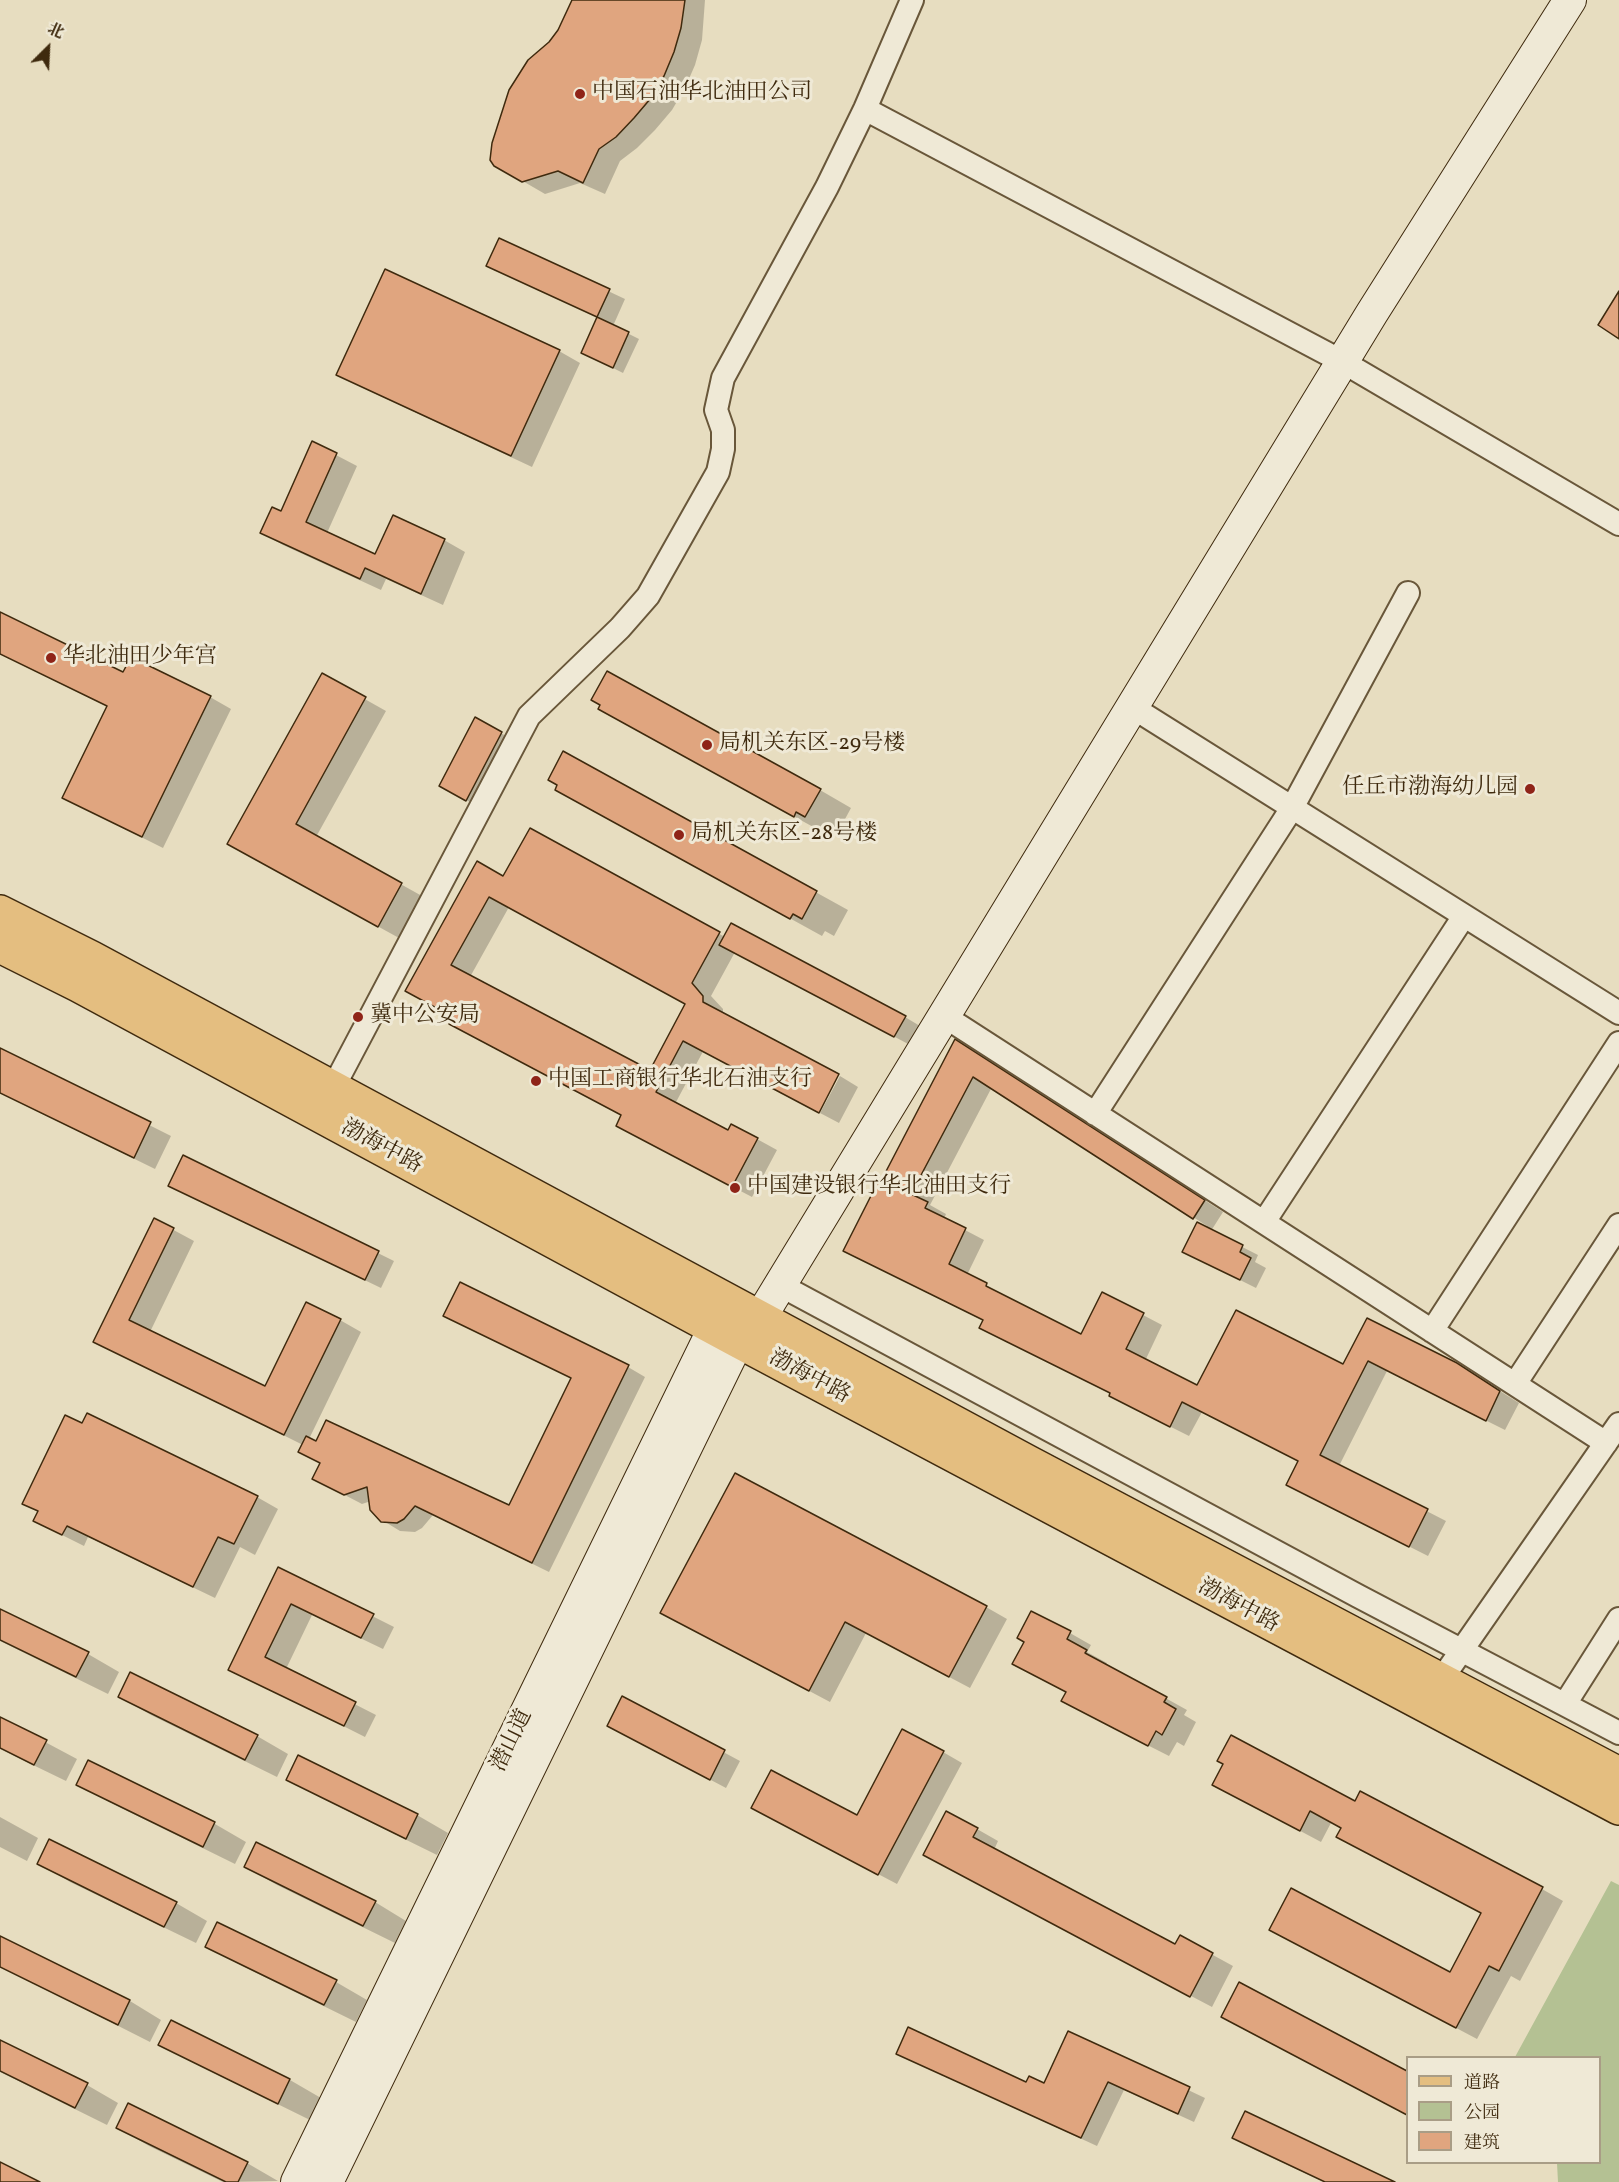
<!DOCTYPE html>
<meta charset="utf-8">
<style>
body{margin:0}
#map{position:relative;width:1619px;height:2182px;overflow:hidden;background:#e7ddc0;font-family:Vollkorn,"Noto Serif SC",serif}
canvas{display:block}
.legend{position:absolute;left:1406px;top:2056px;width:195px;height:108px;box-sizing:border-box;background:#efe9d6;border:2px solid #a99d86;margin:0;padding:8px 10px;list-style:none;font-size:18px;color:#3f2a0e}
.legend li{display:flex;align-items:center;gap:12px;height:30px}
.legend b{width:30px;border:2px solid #a99d86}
.north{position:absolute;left:18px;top:18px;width:60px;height:60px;-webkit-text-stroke:4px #efe9d6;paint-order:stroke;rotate:24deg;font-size:16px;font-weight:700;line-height:24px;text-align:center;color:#3f2a0e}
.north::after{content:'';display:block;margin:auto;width:21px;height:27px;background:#3f2a0e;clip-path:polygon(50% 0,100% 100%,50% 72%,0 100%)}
</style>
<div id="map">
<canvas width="1619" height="2182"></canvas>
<ul class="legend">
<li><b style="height:8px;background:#e4be80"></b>道路</li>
<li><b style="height:16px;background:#b4c193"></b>公园</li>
<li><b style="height:16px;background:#e0a57f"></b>建筑</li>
</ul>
<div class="north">北</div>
</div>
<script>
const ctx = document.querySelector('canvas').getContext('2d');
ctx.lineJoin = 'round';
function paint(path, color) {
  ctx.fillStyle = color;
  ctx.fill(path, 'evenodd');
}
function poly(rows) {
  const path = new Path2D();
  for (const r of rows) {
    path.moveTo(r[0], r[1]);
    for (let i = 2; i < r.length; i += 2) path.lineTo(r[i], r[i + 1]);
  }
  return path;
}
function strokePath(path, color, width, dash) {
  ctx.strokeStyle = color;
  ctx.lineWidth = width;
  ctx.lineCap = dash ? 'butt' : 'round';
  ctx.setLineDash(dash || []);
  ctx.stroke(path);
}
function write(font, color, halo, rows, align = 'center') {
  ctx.font = font + ' Vollkorn,"Noto Serif SC",serif';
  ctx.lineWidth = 6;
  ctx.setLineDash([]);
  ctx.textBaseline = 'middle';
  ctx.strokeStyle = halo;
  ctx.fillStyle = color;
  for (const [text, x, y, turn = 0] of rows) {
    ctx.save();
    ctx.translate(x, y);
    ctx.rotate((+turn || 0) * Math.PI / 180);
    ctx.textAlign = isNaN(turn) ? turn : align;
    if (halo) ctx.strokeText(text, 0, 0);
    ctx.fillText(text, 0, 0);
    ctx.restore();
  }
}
paint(poly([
 [1611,1881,1619,1885,1619,2182,1558,2182,1557,2163,1600,2162,1600,2058,1515,2057]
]), '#b4c193');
paint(poly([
 [573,0,705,0,702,40,695,65,685,88,672,110,655,130,637,148,620,161,605,194,580,183,545,194,495,165,550,43,559,31],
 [500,240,625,299,613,326,639,339,623,373,593,358,599,318,504,274],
 [559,351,580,363,532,467,359,386,338,374],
 [313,443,357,466,327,533,376,556,444,540,465,552,443,605,386,579,381,590,283,545,262,533,281,513],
 [0,614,124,674,210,697,231,709,163,848,63,798,108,707,0,654],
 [322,675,386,711,316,837,422,896,399,938,250,856],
 [475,719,517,742,482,808,456,795],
 [631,727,820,790,851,808,837,834,828,829,826,834],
 [564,753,848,910,834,936,825,931,822,936,588,807],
 [530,830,725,937,905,1017,920,1026,910,1045,735,952,711,996,723,1009,723,1014,675,1104,729,1132,757,1139,777,1150,752,1197,637,1137,623,1115,407,991,504,878],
 [509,907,687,1004,650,1072,470,977],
 [0,1050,171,1136,155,1169,0,1093],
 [974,1052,1223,1212,1211,1231,1258,1255,1255,1262,1266,1268,1256,1288,1200,1260,1207,1226,992,1087,930,1205,946,1214,944,1219,984,1240,967,1275,1004,1297,1082,1336,1103,1294,1162,1325,1145,1361,1198,1388,1344,1366,1368,1320,1476,1376,1519,1403,1505,1430,1387,1371,1339,1466,1446,1521,1428,1556,1307,1495,1300,1461,1202,1412,1189,1436,1129,1406,1111,1396,1111,1394,1000,1338,984,1321,864,1261,883,1181],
 [840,1076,858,1087,839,1123,820,1113],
 [183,1157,394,1261,381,1288,186,1194],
 [155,1220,194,1241,150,1332,265,1388,340,1320,361,1332,309,1439,510,1507,573,1379,462,1325,628,1367,645,1377,549,1572,433,1515,422,1528,415,1532,400,1531,382,1520,371,1501,362,1504,314,1479,321,1464,300,1452,303,1445,95,1341],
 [257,1497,278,1509,255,1555,240,1547,215,1598,88,1537,84,1546,56,1532,39,1512,24,1503],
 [279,1569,394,1627,383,1649,312,1615,286,1669,376,1715,365,1737,230,1669],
 [986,1607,1007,1619,970,1688,866,1633,830,1702,683,1624],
 [0,1610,88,1654,119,1672,108,1694,0,1641],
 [1070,1633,1091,1645,1087,1652,1107,1663,1106,1665,1187,1710,1184,1715,1196,1722,1184,1746,1177,1742,1169,1756,1084,1713,1067,1693,1035,1676],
 [120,1697,257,1736,288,1754,277,1777,151,1715],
 [623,1698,740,1761,726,1788,624,1734],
 [0,1718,77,1759,66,1781,0,1749],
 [943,1752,962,1763,897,1884,772,1818,857,1817],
 [88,1762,215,1824,246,1842,235,1864,109,1802,78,1784],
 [288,1779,417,1815,448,1833,437,1855,319,1797],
 [1214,1785,1355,1803,1542,1889,1563,1901,1520,1981,1511,1976,1477,2039,1292,1941,1451,1974,1483,1914,1332,1821,1321,1842],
 [0,1817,38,1838,27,1861,0,1847],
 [977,1829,998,1841,994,1850,1176,1946,1180,1937,1233,1966,1212,2007,946,1867],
 [39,1863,176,1903,207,1921,196,1943,70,1882],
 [246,1867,375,1902,406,1921,395,1943,277,1885],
 [3,1939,130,2001,161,2020,150,2042,0,1966,0,1946],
 [207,1946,336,1982,367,2000,356,2022,238,1964],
 [1240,1984,1408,2073,1408,2115,1244,2028],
 [171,2022,290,2080,321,2098,310,2120,192,2062,160,2044],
 [1068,2033,1205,2098,1194,2122,1124,2090,1097,2146,914,2062,898,2053,1027,2084,1044,2085],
 [0,2042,87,2085,118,2103,107,2125,0,2072],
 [118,2128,247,2163,278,2181,223,2182,149,2146],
 [1234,2138,1392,2182,1324,2182,1255,2150]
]), '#0003');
const building = poly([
 [572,0,685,0,681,28,674,52,664,76,651,98,634,118,616,137,599,149,583,183,558,171,522,182,494,166,490,160,492,143,509,90,528,60,549,42,558,30,572,0],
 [499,238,610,289,597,317,486,266,499,238],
 [385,269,560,350,511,456,336,375,385,269],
 [1619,291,1619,339,1598,325,1619,291],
 [597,317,629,332,613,368,581,353,597,317],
 [312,441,337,453,306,522,375,554,393,515,445,539,421,594,365,568,360,579,260,533,272,507,281,511,312,441],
 [0,612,123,672,131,657,211,696,142,837,62,798,107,706,0,654,0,612],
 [607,671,821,789,805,817,796,812,794,817,598,709,600,705,591,700,607,671],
 [322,673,366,697,296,824,402,883,378,927,227,844,322,673],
 [475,717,502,732,466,801,439,786,475,717],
 [563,751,817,891,802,919,793,914,790,919,555,790,557,785,548,780,563,751],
 [530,828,720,932,692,983,703,996,703,1002,839,1074,819,1113,683,1041,656,1092,728,1130,731,1124,758,1138,732,1187,616,1126,621,1115,449,1024,453,1017,405,991,477,861,503,876,530,828],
 [489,897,685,1004,650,1070,451,965,489,897],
 [731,923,906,1016,894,1037,719,945,731,923],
 [955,1039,1205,1200,1193,1219,973,1077,911,1194,928,1202,925,1208,966,1228,949,1264,987,1283,986,1286,1081,1334,1102,1292,1144,1313,1126,1349,1197,1385,1236,1310,1343,1364,1367,1318,1457,1363,1500,1391,1486,1421,1368,1361,1320,1455,1428,1509,1409,1547,1286,1485,1298,1461,1182,1402,1170,1427,1109,1396,1110,1393,979,1328,983,1320,843,1251,880,1178,882,1179,955,1039],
 [0,1048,151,1122,134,1158,0,1093,0,1048],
 [183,1155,379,1251,365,1280,168,1186,183,1155],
 [154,1218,174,1228,129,1320,265,1386,306,1302,341,1319,284,1435,93,1342,154,1218],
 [1197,1222,1243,1245,1240,1252,1251,1258,1240,1280,1182,1252,1197,1222],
 [460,1282,629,1365,532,1563,415,1506,404,1519,397,1523,381,1522,370,1510,367,1487,344,1495,312,1479,320,1463,298,1452,306,1436,316,1441,326,1420,509,1505,571,1378,443,1316,460,1282],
 [87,1413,258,1496,234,1544,218,1537,193,1587,67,1526,62,1535,33,1521,38,1511,22,1504,65,1415,82,1423,87,1413],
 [735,1473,987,1606,949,1677,845,1622,809,1691,660,1613,735,1473],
 [278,1567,374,1614,361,1638,291,1604,265,1657,356,1702,344,1726,228,1670,278,1567],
 [0,1609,89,1652,76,1677,0,1640,0,1609],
 [1031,1611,1071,1631,1067,1639,1087,1650,1085,1653,1167,1697,1164,1702,1176,1709,1162,1735,1156,1731,1148,1746,1061,1701,1066,1692,1012,1664,1024,1642,1017,1638,1031,1611],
 [130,1672,258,1735,245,1760,118,1697,130,1672],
 [622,1696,725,1750,710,1780,607,1726,622,1696],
 [0,1717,47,1740,34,1765,0,1748,0,1717],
 [902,1729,944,1751,878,1875,751,1808,771,1770,857,1815,902,1729],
 [1231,1735,1355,1801,1360,1791,1543,1887,1499,1971,1489,1966,1456,2028,1269,1930,1291,1888,1450,1972,1481,1913,1336,1837,1341,1828,1310,1811,1300,1831,1212,1785,1223,1764,1217,1761,1231,1735],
 [298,1755,418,1814,406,1839,286,1780,298,1755],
 [88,1760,215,1822,203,1847,76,1785,88,1760],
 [946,1811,978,1828,973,1837,1175,1944,1180,1935,1213,1953,1190,1997,923,1855,946,1811],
 [49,1839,177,1902,164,1927,37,1864,49,1839],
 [256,1842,376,1901,363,1926,244,1867,256,1842],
 [217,1922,337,1980,324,2005,205,1947,217,1922],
 [0,1936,130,2000,118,2025,0,1967,0,1936],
 [1239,1982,1407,2071,1407,2115,1221,2017,1239,1982],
 [171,2020,290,2079,278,2104,158,2045,171,2020],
 [908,2027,1026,2082,1029,2076,1044,2083,1068,2031,1190,2087,1178,2114,1108,2082,1081,2138,896,2054,908,2027],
 [0,2040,88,2083,75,2108,0,2071,0,2040],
 [128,2103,248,2162,238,2182,226,2182,116,2128,128,2103],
 [1245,2111,1395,2182,1325,2182,1232,2138,1245,2111],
 [0,2162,40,2182,0,2182,0,2162]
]);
paint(building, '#e0a57f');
strokePath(building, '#3f2a0e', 1.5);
const street = poly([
 [865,109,1343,362,1619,524],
 [1132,707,1619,1013],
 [944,1016,1606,1443],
 [333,1088,529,716,620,628,648,596,718,472,723,449,723,430,716,410,723,378,827,187,865,109,912,0],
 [1095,1114,1292,808,1408,593],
 [1264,1222,1464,916],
 [780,1285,1358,1596,1619,1733],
 [1432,1331,1619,1043],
 [1515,1384,1619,1225],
 [1441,1680,1619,1424],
 [1565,1704,1619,1619]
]);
const secondary = poly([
 [760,1318,1372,313,1570,0],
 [297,2182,726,1304],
 [327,2182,749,1318]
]);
const primary = poly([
 [0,912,92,958,1028,1462,1619,1774],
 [0,946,78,985,738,1341,1619,1808]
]);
strokePath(street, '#69573a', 26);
strokePath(secondary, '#3f2a0e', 34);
strokePath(primary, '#3f2a0e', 36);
strokePath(street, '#efe9d6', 22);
strokePath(secondary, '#efe9d6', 32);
strokePath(primary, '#e4be80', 33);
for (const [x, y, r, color] of [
 [580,94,6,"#8f2418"],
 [51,658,6,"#8f2418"],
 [707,745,6,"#8f2418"],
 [1530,789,6,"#8f2418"],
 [679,835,6,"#8f2418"],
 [358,1017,6,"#8f2418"],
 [536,1081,6,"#8f2418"],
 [735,1188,6,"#8f2418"]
]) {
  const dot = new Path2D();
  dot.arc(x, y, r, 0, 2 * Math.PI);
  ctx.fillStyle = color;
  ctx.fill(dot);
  strokePath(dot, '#efe9d6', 2);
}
write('22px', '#3f2a0e', '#efe9d6', [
 ["中国石油华北油田公司",592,94],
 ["华北油田少年宫",63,658],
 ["局机关东区-29号楼",719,745],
 ["任丘市渤海幼儿园",1518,789,"right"],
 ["局机关东区-28号楼",691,835],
 ["冀中公安局",370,1017],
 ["中国工商银行华北石油支行",548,1081],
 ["中国建设银行华北油田支行",747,1188]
], 'left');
write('22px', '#3f2a0e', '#efe9d6', [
 ["渤海中路",381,1148,28],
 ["渤海中路",809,1378,28],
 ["渤海中路",1238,1607,28],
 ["潜山道",513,1741,-64]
]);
</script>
